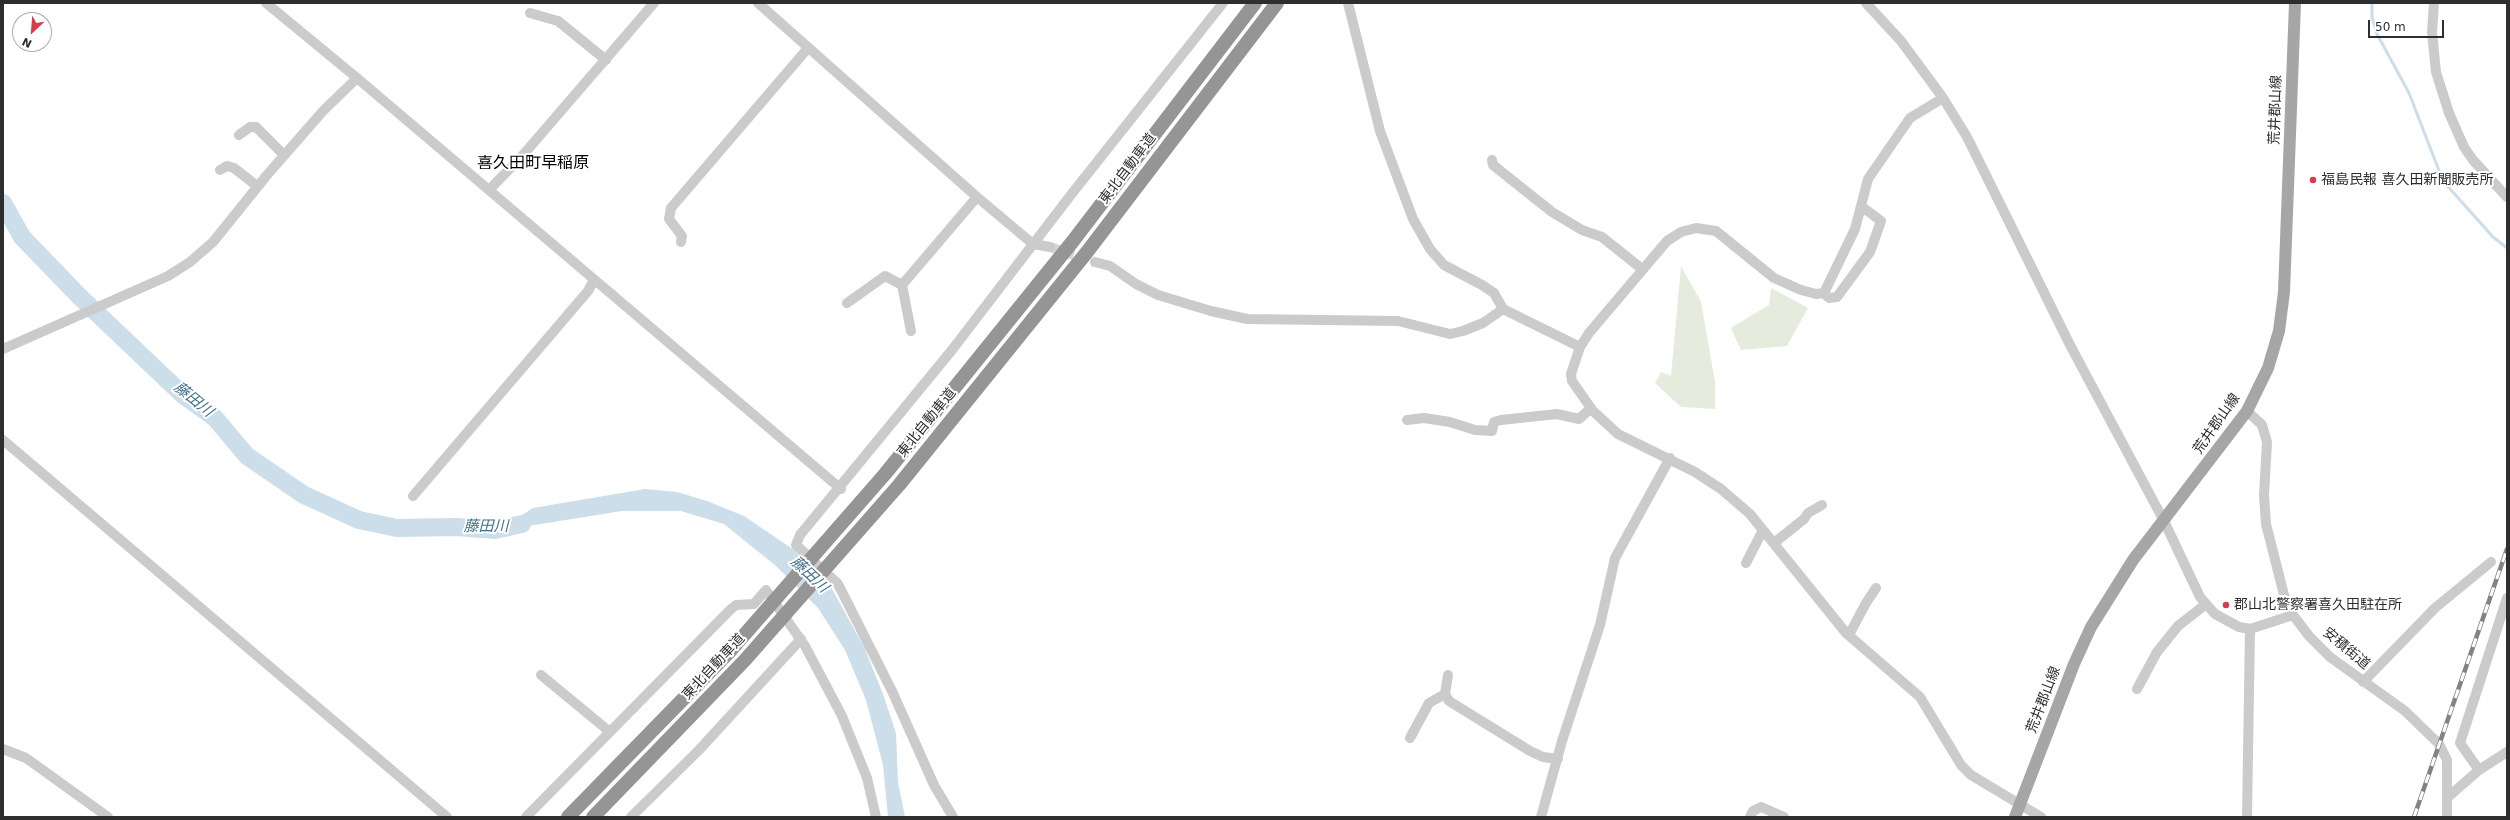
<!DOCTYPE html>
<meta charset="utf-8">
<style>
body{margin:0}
#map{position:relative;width:2510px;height:820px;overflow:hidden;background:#fff;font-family:"DejaVu Sans",sans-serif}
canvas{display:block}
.frame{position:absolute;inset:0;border:4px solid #2e2e2e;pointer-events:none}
.north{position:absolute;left:12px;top:12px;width:40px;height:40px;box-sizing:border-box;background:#fff;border:1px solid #ababab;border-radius:50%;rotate:206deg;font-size:11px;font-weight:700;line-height:16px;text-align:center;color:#2e2e2e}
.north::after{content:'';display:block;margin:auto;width:14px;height:18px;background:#d93d4c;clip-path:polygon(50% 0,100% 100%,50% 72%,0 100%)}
.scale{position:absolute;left:2368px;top:20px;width:76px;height:18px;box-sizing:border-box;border:2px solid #2e2e2e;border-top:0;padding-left:5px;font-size:12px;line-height:14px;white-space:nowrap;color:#2e2e2e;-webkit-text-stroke:3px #fff;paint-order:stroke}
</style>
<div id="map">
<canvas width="2510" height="820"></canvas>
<div class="frame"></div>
<div class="north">N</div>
<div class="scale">50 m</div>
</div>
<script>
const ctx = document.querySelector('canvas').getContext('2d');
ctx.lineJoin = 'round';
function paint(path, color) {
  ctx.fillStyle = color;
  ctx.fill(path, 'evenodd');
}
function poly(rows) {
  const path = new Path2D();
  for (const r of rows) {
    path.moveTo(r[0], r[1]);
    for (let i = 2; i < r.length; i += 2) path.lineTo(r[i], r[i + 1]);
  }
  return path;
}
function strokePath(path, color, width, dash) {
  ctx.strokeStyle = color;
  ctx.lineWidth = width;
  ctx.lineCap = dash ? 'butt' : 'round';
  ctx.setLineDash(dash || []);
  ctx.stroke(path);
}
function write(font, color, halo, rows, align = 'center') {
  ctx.font = font + ' "DejaVu Sans","Noto Sans JP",sans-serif';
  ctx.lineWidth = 4;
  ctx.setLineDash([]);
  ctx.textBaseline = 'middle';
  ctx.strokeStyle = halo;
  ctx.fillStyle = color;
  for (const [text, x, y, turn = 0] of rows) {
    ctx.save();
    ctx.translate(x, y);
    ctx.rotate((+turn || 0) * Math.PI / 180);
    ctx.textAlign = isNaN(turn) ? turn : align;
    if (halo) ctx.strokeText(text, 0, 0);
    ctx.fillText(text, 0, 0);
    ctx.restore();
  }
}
paint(poly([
 [1681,266,1701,302,1715,382,1715,409,1681,407,1655,383,1661,372,1671,376],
 [1771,288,1808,308,1787,346,1741,350,1731,328,1769,305]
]), '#e5ebdd');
paint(poly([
 [645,489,677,492,707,501,744,516,794,550,832,589,864,647,883,694,896,733,898,782,905,817,888,817,883,765,866,700,845,650,818,608,776,566,724,524,681,511,622,511,497,531,533,508]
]), '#cbdee9');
strokePath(poly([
 [2372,3,2372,17,2377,34,2409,93,2443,181,2493,237,2507,248]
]), '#cbdee9', 3);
strokePath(poly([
 [3,203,22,237,80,297,183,395,215,418,247,456,304,495,359,520,397,528,457,527,495,530,522,524]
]), '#cbdee9', 18);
strokePath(poly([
 [1050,247,1095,262]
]), '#d5d5d5', 10, [10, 5]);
strokePath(poly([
 [266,3,357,78],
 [758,3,977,197,1033,244,1050,247],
 [1348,3,1380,131,1413,219,1430,249,1444,265,1482,285,1494,293,1503,309,1580,347],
 [1866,3,1901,41,1943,98,1967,137,2070,345,2164,521,2200,597,2215,614,2239,627,2250,629,2293,615],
 [2434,3,2432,32,2436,72,2449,113,2464,147,2473,160,2507,197],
 [530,13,558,21,606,60],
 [1943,98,1910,118,1868,179,1855,229,1824,293,1816,294,1801,290,1774,278,1716,231,1696,228,1681,232,1667,241,1589,333,1580,347,1571,374,1572,381,1593,411,1618,434,1695,472,1721,489,1750,514,1846,633,1920,697,1961,765,1971,775,2041,817],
 [239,135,250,127,256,127,284,155],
 [1492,160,1493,165,1552,212,1582,230,1602,237,1642,269],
 [220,170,227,166,234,168,257,186],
 [489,190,523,155,654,3],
 [681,242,682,236,669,219,671,208,808,48],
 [1095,262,1110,266,1136,284,1158,295,1211,311,1247,319,1398,321,1450,334,1463,331,1483,323,1503,309],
 [902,285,911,331],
 [1824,293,1829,298,1837,297,1870,252,1881,221,1861,206],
 [847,303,885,276,902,285,977,197],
 [3,349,168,276,190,262,213,242,267,175,323,111,357,78,841,489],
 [2247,411,2262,425,2267,442,2264,495,2266,524,2284,595,2293,615,2309,636,2330,657,2405,711,2439,744,2447,760,2447,817],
 [1407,420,1424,418,1450,422,1475,430,1492,431,1494,422,1501,420,1557,414,1579,419,1591,408],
 [3,440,447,817],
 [413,496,588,291,594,280],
 [1774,543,1804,519,1808,513,1822,505],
 [1746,563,1763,530],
 [1849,635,1866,603,1876,588],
 [541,675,610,732],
 [1448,675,1445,694,1449,701,1530,751,1543,757,1558,759],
 [2363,682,2435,608,2491,562],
 [2137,689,2157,652,2178,626,2206,604],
 [1410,738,1429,703,1445,694],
 [3,749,26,758,108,817],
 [2479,770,2460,743,2507,598],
 [2448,797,2479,770,2507,752],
 [526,817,730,610,736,605,754,604,766,590,805,646,842,716,867,778,876,817],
 [631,817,699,750,801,639],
 [953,817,934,785,892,691,838,584,796,545,800,535,952,350,1070,196,1223,3],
 [1541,817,1562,741,1600,625,1615,558,1670,458],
 [1750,817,1753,811,1761,807,1784,817],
 [2247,817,2250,629]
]), '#cbcbcb', 10);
strokePath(poly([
 [2015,817,2074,664,2091,627,2133,560,2247,411,2268,368,2279,331,2284,292,2295,3]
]), '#a6a6a6', 12);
strokePath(poly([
 [568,817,731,650,885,474,1073,241,1255,3],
 [593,817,745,660,899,485,1087,252,1277,3]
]), '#959595', 14);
const rail = poly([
 [2414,817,2507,549]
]);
strokePath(rail, '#838383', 4.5);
strokePath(rail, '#fff', 3, [9]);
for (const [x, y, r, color] of [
 [2313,180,4,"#d93d4c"],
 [2226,605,4,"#d93d4c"]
]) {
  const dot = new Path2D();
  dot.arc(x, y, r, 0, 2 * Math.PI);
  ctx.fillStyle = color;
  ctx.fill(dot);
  strokePath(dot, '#fff', 1.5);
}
write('14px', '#2e2e2e', '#fff', [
 ["荒井郡山線",2276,110,-88],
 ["東北自動車道",1128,169,-53],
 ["東北自動車道",927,423,-51],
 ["荒井郡山線",2217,424,-55],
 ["安積街道",2346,649,40],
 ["東北自動車道",714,667,-47],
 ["荒井郡山線",2044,700,-69]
]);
write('14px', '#2e2e2e', '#fff', [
 ["福島民報 喜久田新聞販売所",2321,180],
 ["郡山北警察署喜久田駐在所",2234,605]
], 'left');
write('italic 15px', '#42708b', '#fff', [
 ["藤田川",193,400,39],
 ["藤田川",486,527],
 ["藤田川",809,575,43]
]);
write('16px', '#000', '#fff', [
 ["喜久田町早稲原",533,164]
]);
</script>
